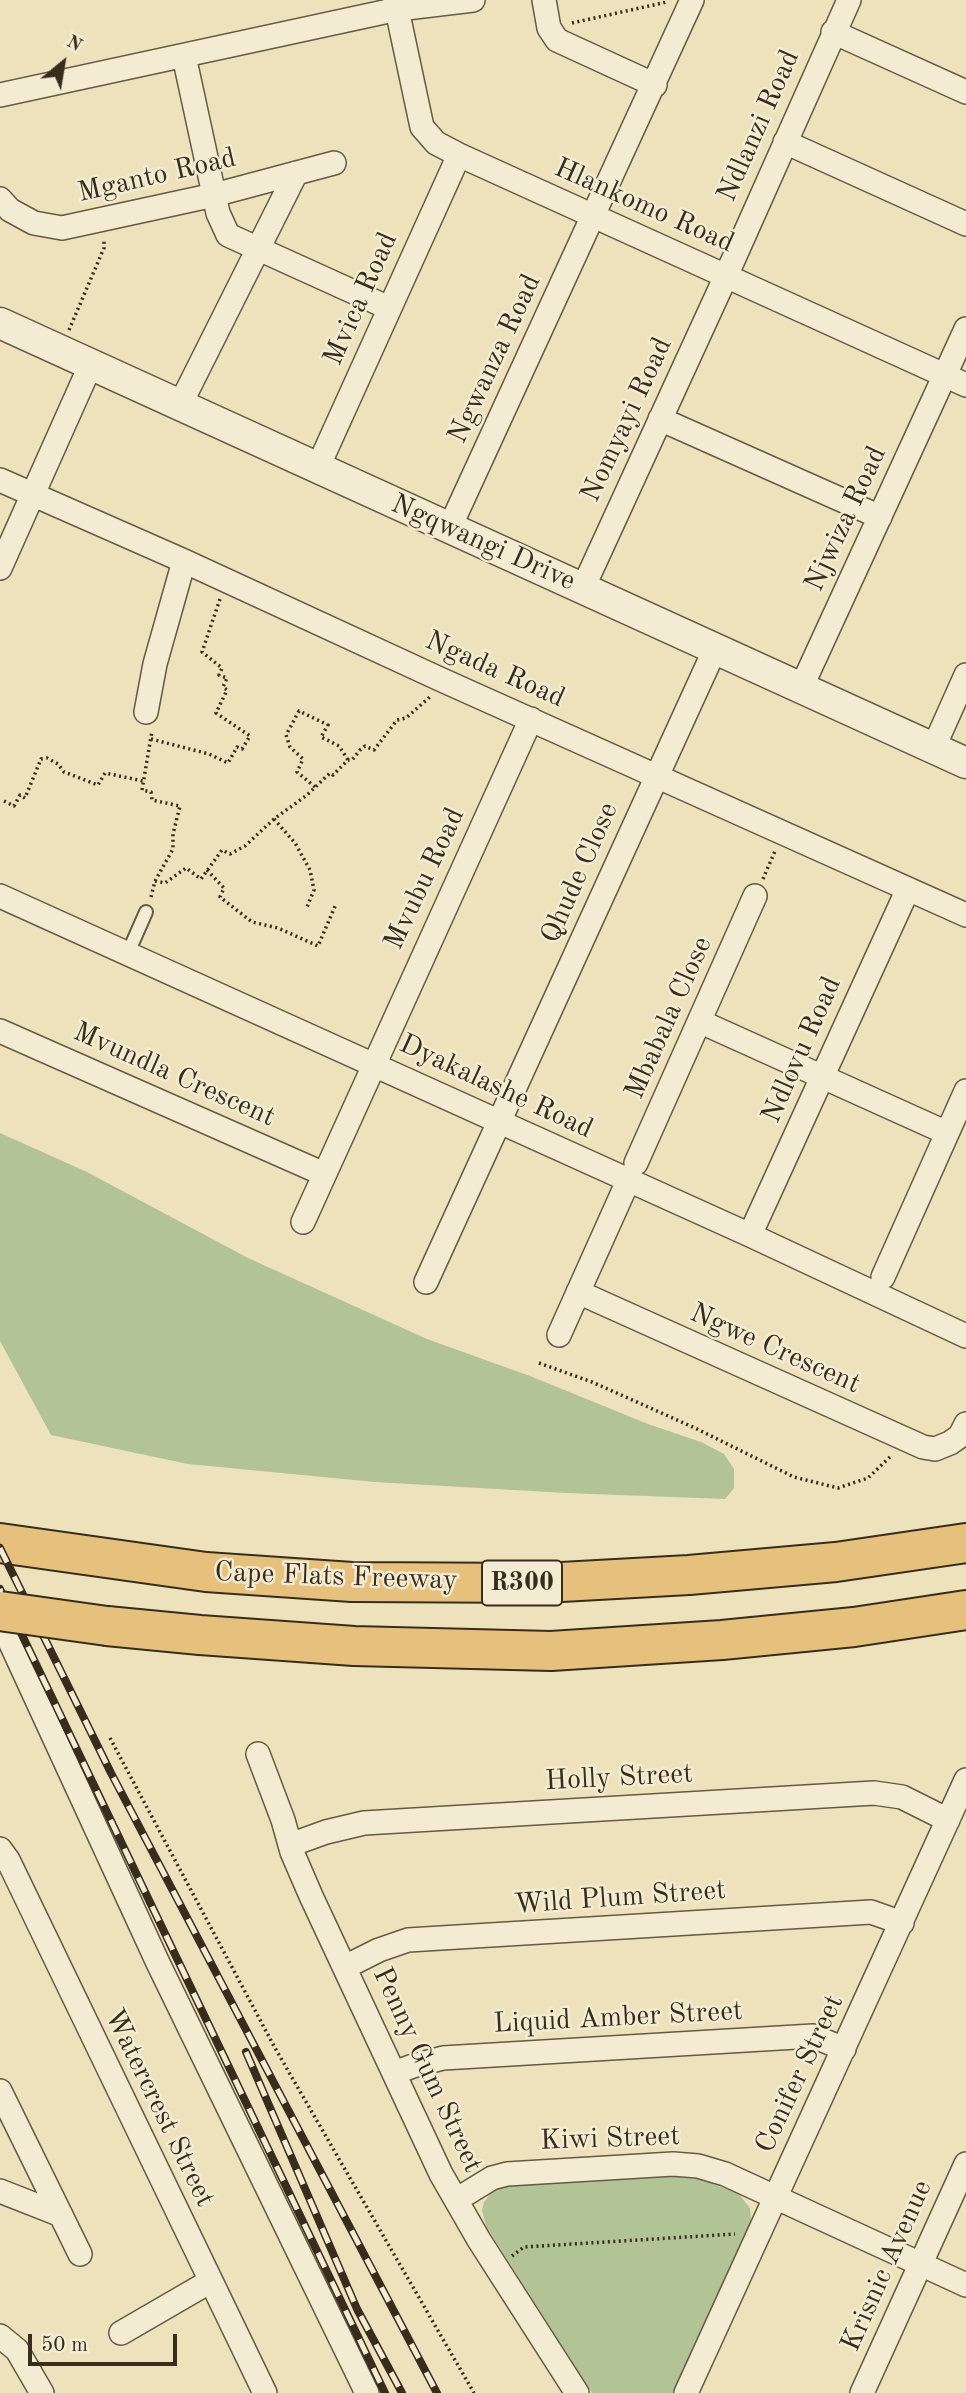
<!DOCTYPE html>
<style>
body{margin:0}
#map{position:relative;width:966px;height:2393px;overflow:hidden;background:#ede2bb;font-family:"Old Standard TT",serif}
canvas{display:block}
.north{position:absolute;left:28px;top:28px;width:70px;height:70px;-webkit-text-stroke:5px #f3ecd3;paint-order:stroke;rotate:30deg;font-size:19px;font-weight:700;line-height:28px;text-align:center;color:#382c1c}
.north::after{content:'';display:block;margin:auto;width:24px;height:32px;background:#382c1c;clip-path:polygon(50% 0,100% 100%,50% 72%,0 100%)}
.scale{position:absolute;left:28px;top:2334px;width:149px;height:32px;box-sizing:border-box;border:4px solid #382c1c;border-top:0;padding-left:9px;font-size:21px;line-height:24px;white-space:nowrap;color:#382c1c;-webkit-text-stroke:5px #f3ecd3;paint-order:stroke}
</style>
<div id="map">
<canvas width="966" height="2393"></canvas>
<div class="north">N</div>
<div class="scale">50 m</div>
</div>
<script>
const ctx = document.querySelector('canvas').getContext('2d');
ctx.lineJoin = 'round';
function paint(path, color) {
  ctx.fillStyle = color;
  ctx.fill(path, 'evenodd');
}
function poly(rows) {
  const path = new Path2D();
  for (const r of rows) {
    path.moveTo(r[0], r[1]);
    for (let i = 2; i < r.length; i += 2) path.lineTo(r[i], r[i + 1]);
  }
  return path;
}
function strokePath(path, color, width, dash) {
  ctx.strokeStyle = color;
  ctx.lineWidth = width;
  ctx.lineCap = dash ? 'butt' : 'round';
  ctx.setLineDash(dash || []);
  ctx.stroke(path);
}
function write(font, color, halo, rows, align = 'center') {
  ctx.font = font + ' "Old Standard TT",serif';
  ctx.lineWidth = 5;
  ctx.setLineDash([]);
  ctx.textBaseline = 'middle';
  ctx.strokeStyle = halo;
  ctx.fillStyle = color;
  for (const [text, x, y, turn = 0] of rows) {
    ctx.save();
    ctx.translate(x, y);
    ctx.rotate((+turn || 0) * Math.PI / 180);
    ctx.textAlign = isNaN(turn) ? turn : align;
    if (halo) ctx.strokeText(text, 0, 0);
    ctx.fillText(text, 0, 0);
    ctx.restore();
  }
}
paint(poly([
 [0,1133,87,1172,248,1258,427,1339,530,1376,648,1424,701,1442,724,1454,734,1469,734,1488,725,1499,566,1493,375,1482,188,1464,51,1435,0,1341],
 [673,2176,703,2180,739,2194,750,2208,751,2221,749,2227,673,2393,592,2393,486,2226,482,2210,484,2202,492,2192,504,2186]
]), '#b2c495');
const service = poly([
 [128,953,146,912]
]);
const minor = poly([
 [395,0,422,127,436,143,459,155,966,385],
 [544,0,549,28,557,40,655,85],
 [833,32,966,92],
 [184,56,218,213,228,235,389,308],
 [0,95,398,9,473,0],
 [785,142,966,224],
 [0,199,10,210,34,223,62,228,214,195,334,163],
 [180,405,296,173],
 [660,419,880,517],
 [318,467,459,155],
 [0,480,184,561,442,680,966,915],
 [450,527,692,0],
 [0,568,91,364],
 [583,588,726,276,849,0],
 [801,688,966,329],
 [146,712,155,664,184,561],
 [933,749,966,675],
 [0,896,750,1235,966,1336],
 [701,1022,947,1133],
 [0,1031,324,1174],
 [636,1163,755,896],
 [303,1222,531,719],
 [750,1235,908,889],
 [883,1277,966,1091],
 [426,1282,715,649],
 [578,1292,923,1447,935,1449,950,1443,960,1436,966,1424],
 [559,1335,628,1181],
 [7,1635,158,1963,367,2393],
 [258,1754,283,1820,292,1852,311,1896,441,2174,479,2240,577,2393],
 [290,1845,326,1832,364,1823,874,1793,902,1797,948,1820],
 [0,1849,8,1860,265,2393],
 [345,1967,379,1950,408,1940,871,1912,902,1923],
 [394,2073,413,2066,443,2058,813,2036,844,2049],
 [0,2091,80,2254],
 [0,2191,61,2215],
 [456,2200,492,2178,507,2174,673,2164,698,2166,725,2174,966,2285],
 [121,2333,209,2282],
 [0,2336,17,2350,42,2393],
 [686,2393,966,1780],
 [862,2393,966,2164]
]);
const tertiary = poly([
 [0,323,966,763]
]);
const motorway = poly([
 [0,1543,206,1572,352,1582,543,1583,689,1575,836,1562,966,1543],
 [107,1626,200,1635,354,1646,551,1651,722,1640,854,1627,966,1610]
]);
strokePath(service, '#655a44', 16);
strokePath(minor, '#655a44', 26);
strokePath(tertiary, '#655a44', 33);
strokePath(motorway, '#382c1c', 42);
strokePath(poly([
 [572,23,667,2],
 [69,330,104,248,104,240],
 [151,739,209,754,228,763,237,747,242,749,250,736,216,713,227,690,223,687,227,678,219,675,222,668,202,652,220,599],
 [315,787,297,772,303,759,290,747,286,735,299,711,328,725,321,737,339,746,348,760],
 [4,801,14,806,20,795,25,798,41,759,47,758,58,764,64,772,98,785,105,773,143,781],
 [274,819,295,843,310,870,314,890,307,907],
 [207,870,224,888,220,897,243,915,252,922,278,928,318,946,336,904],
 [763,879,775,851],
 [155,881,165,883,186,868,201,879,222,850,230,854,245,846,274,819,307,795,330,773,333,775,348,760,352,760,360,750,365,746,374,750,397,720,406,718,431,696],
 [151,897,155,881,173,849,173,834,180,806,152,800,151,792,142,790,152,731],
 [539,1363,592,1382,695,1428,794,1477,838,1488,868,1478,892,1455],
 [110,1738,275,2048,474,2393],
 [512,2256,524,2247,735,2234]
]), '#382c1c', 3.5, [2, 3.5]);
strokePath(service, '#f3ecd3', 12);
strokePath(minor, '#f3ecd3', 23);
strokePath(tertiary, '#f3ecd3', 30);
strokePath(motorway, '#e6c17e', 38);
const rail = poly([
 [0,1548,111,1773,437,2393],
 [0,1589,385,2393],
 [246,2052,357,2309,402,2393]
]);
strokePath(rail, '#382c1c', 8);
strokePath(rail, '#f3ecd3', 5, [16]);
const motorwayBridge = poly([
 [0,1611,107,1626]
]);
strokePath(motorwayBridge, '#382c1c', 42, []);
strokePath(motorwayBridge, '#e6c17e', 38);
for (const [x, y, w] of [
 [522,1583,80]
]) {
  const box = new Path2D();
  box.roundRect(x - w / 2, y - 22.5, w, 45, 5);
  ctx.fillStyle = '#f3ecd3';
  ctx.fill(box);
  strokePath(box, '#382c1c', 2);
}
write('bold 26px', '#382c1c', null, [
 ["R300",522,1583]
]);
write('28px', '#382c1c', '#f3ecd3', [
 ["Ndlanzi Road",759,126,-66],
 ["Mganto Road",157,176,-13],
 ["Hlankomo Road",644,206,24],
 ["Mvica Road",361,299,-66],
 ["Ngwanza Road",495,359,-65],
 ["Nomyayi Road",627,420,-65],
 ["Njwiza Road",846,519,-65],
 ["Ngqwangi Drive",483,543,24],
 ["Ngada Road",495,670,24],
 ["Qhude Close",580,873,-66],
 ["Mvubu Road",425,879,-65],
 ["Mbabala Close",669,1018,-66],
 ["Ndlovu Road",802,1050,-66],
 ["Mvundla Crescent",174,1075,24],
 ["Dyakalashe Road",496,1087,25],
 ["Ngwe Crescent",775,1349,24],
 ["Cape Flats Freeway",336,1577,2],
 ["Holly Street",619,1778,-3],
 ["Wild Plum Street",620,1898,-4],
 ["Liquid Amber Street",618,2018,-3],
 ["Penny Gum Street",427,2070,65],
 ["Conifer Street",800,2074,-65],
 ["Watercrest Street",159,2108,64],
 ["Kiwi Street",610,2139,-2],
 ["Krisnic Avenue",887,2266,-66]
]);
</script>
